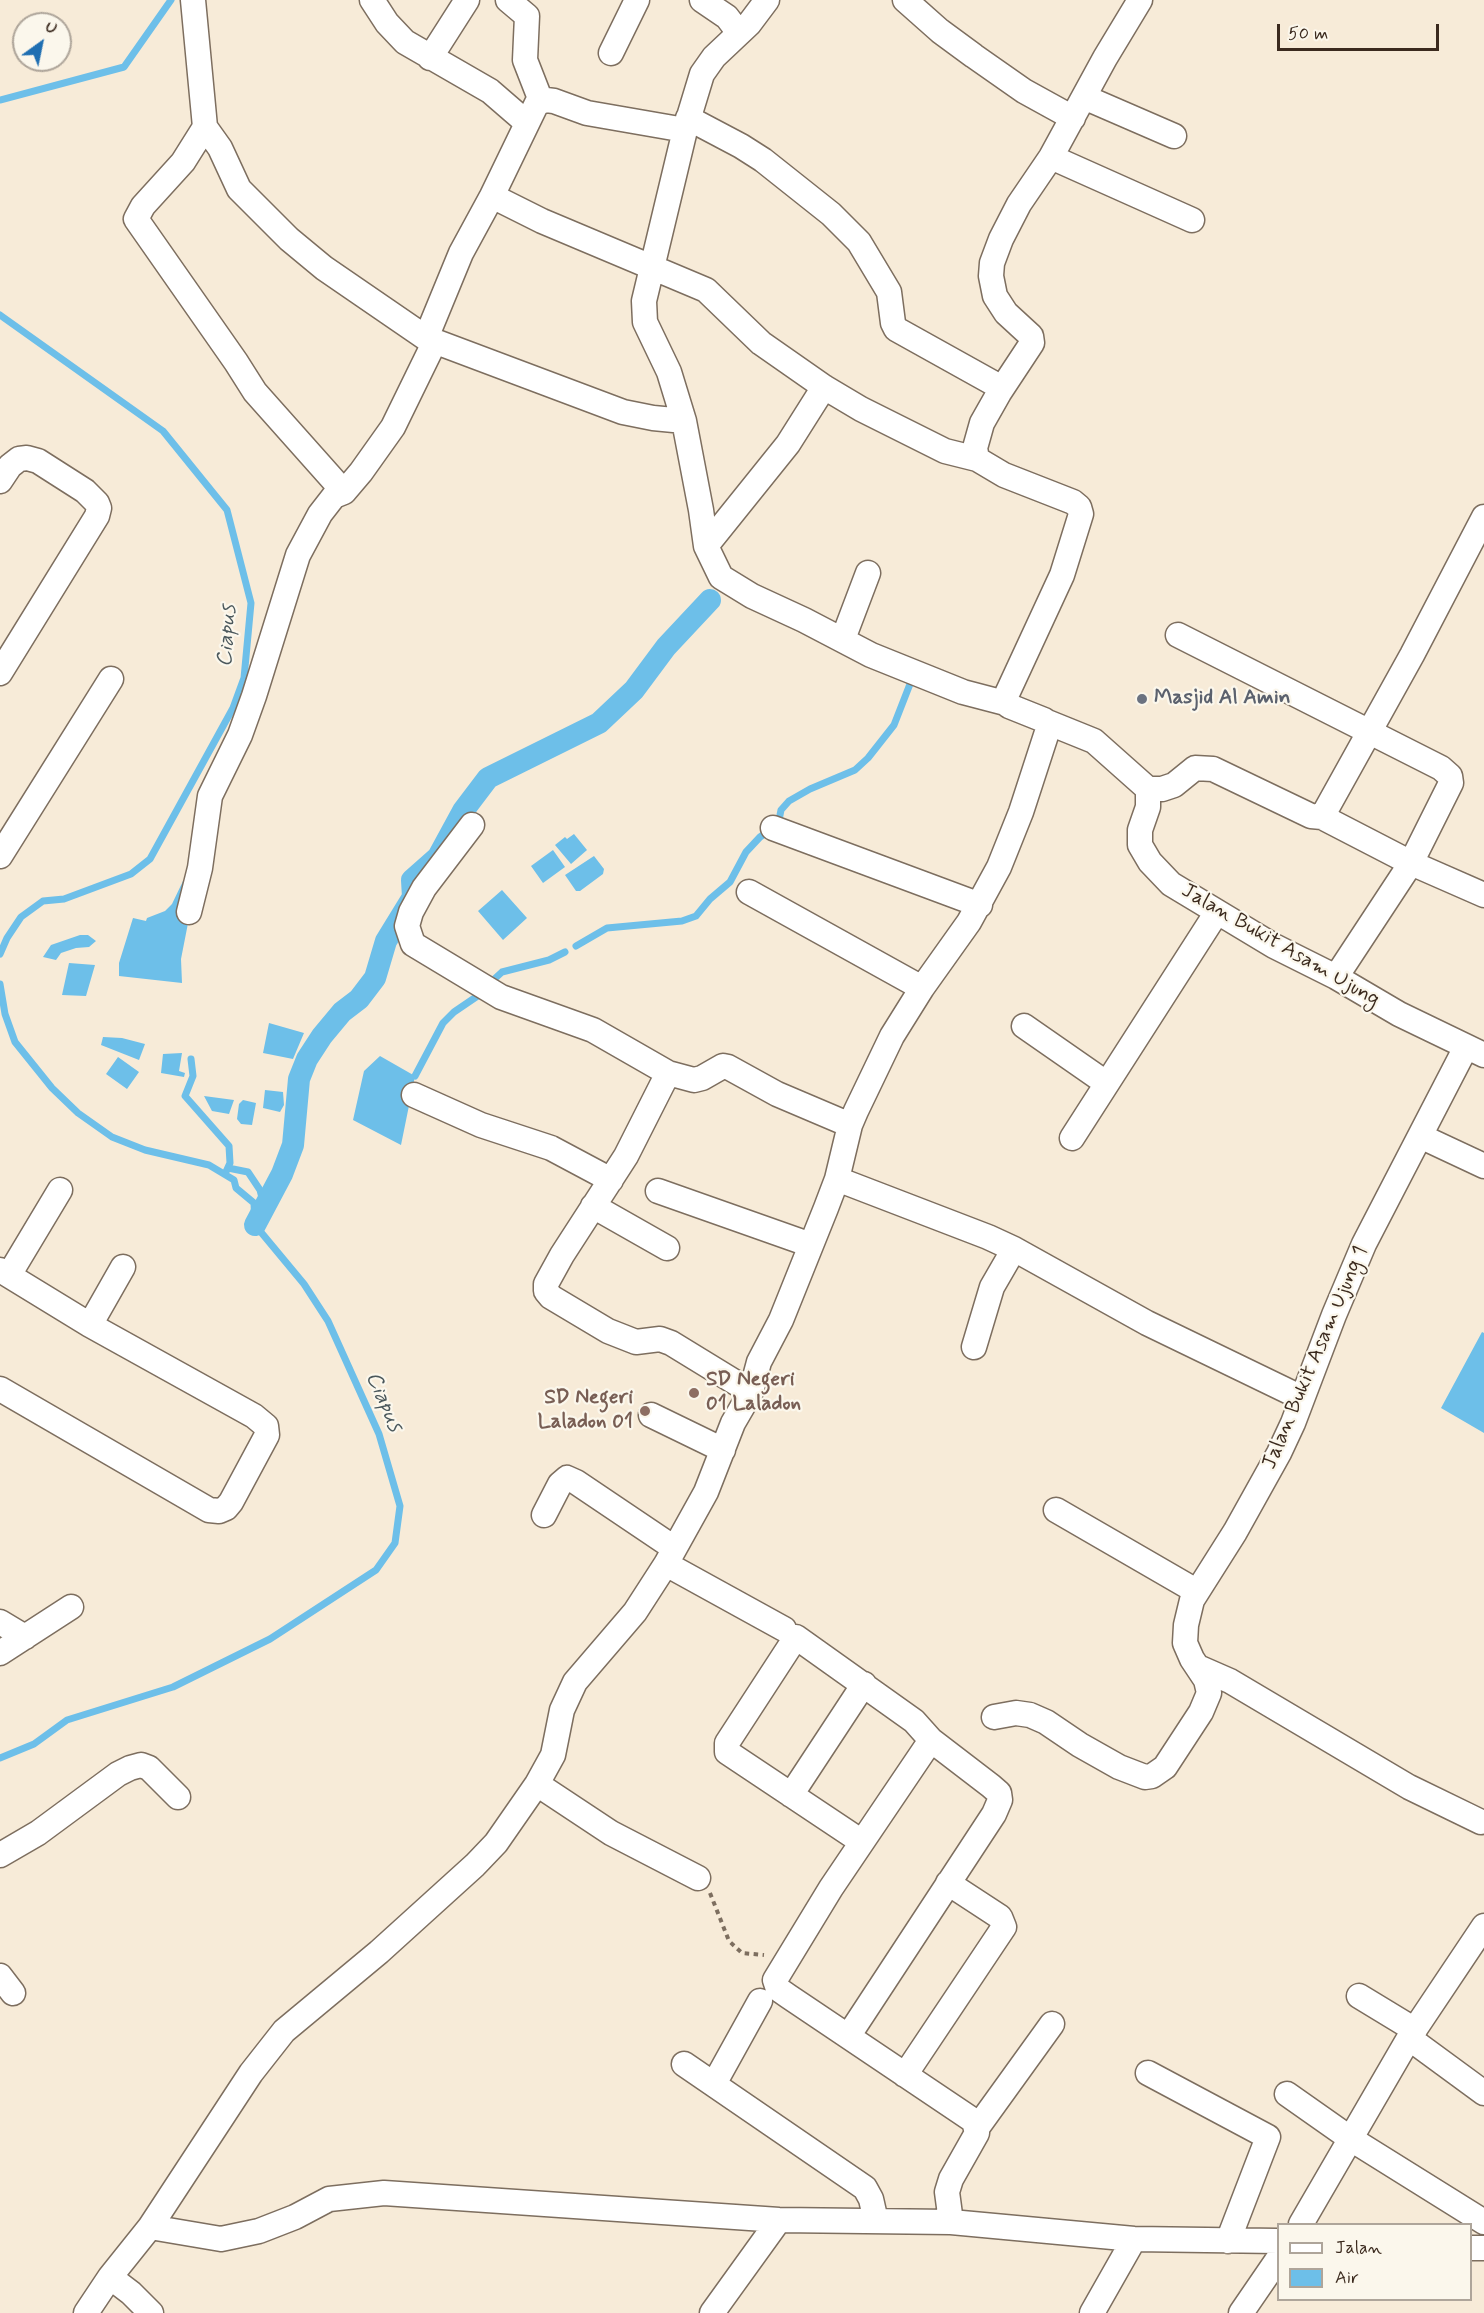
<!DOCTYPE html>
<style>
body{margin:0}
#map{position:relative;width:1484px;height:2313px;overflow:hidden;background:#f7ebd8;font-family:Mynerve,sans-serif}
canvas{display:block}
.legend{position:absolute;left:1277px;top:2223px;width:195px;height:78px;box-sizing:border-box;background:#fbf7ec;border:2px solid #aea59a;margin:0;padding:8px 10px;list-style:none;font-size:18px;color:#3b2a1e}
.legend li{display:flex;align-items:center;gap:12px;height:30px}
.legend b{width:30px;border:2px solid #aea59a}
.north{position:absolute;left:12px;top:12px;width:60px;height:60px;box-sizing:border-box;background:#fbf7ec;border:2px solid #aea59a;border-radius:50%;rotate:33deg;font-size:16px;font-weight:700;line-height:24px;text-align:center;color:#3b2a1e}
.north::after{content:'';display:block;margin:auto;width:21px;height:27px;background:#1f6fb2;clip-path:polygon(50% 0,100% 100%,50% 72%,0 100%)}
.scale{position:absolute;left:1277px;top:24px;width:162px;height:27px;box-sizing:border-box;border:3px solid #3b2a1e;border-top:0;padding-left:8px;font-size:18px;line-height:21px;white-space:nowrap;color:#3b2a1e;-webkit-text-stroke:4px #fbf7ec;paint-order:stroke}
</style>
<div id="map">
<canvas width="1484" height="2313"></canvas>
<ul class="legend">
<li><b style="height:8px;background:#fff"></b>Jalan</li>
<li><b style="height:16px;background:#6dbfe9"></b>Air</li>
</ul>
<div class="north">U</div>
<div class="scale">50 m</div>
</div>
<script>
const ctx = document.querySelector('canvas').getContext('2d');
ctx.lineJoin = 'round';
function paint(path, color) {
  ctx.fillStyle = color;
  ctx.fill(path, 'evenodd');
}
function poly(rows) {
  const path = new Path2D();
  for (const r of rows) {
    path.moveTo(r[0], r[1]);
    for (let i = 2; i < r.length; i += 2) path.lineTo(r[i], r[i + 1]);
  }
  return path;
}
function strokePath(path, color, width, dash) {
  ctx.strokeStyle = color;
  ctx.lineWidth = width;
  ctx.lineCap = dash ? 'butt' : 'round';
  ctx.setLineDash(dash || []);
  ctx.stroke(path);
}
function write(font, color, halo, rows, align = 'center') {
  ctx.font = font + ' Mynerve,sans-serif';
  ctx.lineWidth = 4.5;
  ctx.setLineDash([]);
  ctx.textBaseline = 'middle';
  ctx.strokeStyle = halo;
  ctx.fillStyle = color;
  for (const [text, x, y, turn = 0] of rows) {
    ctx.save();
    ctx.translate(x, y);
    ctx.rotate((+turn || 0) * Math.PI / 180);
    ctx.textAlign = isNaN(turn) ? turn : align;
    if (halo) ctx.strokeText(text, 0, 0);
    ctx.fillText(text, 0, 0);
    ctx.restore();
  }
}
paint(poly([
 [574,834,587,850,571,864,555,845,565,837,567,839],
 [553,850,565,867,543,883,531,866],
 [594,856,604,869,603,874,580,891,576,891,565,875],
 [183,881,186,882,190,913,181,959,182,983,119,976,119,963,133,918,146,921,147,918,165,911,172,904],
 [502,890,527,918,503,940,478,911],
 [80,935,88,935,96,941,89,947,76,948,61,953,56,960,43,957,51,945],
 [69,963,95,965,86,996,62,995],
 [269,1023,304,1033,293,1059,263,1053],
 [103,1037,122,1038,145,1044,139,1060,101,1045],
 [182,1053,179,1071,185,1073,184,1077,161,1073,163,1054],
 [380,1056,415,1076,401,1145,353,1120,364,1071],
 [118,1057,139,1072,127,1089,106,1074],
 [265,1090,283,1092,284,1105,280,1112,263,1108],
 [204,1096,234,1100,229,1114,212,1111],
 [243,1100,256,1103,252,1125,241,1124,237,1119,239,1104],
 [1482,1332,1484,1333,1484,1433,1441,1408]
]), '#6dbfe9');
strokePath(poly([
 [0,100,124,67,171,0],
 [0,315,163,431,227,510,251,603,244,678,233,708,150,859,131,874,64,899,43,901,21,917,7,938,0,954],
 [576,946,607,928,682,921,696,916,710,899,730,882,746,852,760,837,773,828,779,820,781,810,789,801,810,789,855,770,868,758,894,725,910,684],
 [0,984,5,1014,15,1042,52,1088,78,1113,112,1137,145,1150,209,1165,234,1180,236,1188,254,1203,255,1225,304,1284,328,1321,379,1434,400,1506,395,1543,376,1570,270,1639,173,1687,67,1720,34,1744,0,1758],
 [489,984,502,972,549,960,565,952],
 [191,1059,193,1076,185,1096,229,1146,230,1163,225,1174],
 [415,1076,443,1023,454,1012,479,995],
 [228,1168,248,1172,260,1190,264,1206]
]), '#6dbfe9', 7);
strokePath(poly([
 [255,1225,282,1174,293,1145,299,1079,307,1059,322,1036,342,1012,359,999,375,978,386,941,413,897,412,880,438,857,463,811,488,778,599,723,634,690,666,647,710,600]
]), '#6dbfe9', 22);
const street = poly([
 [193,0,205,127,220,148,239,189,289,239,324,268,426,338,623,412,653,418,684,421],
 [372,0,387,23,405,42,490,91,527,123],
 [508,0,527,16,525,60,541,101],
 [702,0,727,17,739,33],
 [767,0,749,24,714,57,702,74,685,130,644,301,645,322,669,372,684,421,701,510,706,546,721,577,752,596,804,620,871,655,963,692,1005,703],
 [905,0,940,31,974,56,1024,91,1073,118],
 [611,53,637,0],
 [430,58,467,0],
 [1084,97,1174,136],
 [688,118,741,146,763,160,831,214,859,242,889,292,893,323,896,329,1002,388],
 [205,127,183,162,143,206,136,219,236,362,255,392,344,492],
 [1051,157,1192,220],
 [492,196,542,221,706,290,761,343,824,387,861,409,945,451,977,459],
 [426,338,461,253,492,196,537,103,546,100,554,101,587,113,685,130],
 [0,481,10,466,19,459,27,458,38,461,85,491,97,503,99,508,97,516,0,673],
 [706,546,788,444,824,387],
 [1178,635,1441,768,1450,776,1451,783,1411,863,1336,977],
 [843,639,868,573],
 [1047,722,1094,741,1148,789,1148,807,1140,830,1140,845,1150,862,1171,884,1274,946,1336,977,1399,1014,1484,1055],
 [1148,789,1162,789,1174,785,1195,768,1213,769,1311,816,1322,817,1412,655,1484,517],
 [1322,817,1411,863,1484,895],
 [472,825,424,888,411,912,407,926,413,944,501,997,593,1030,668,1073,694,1080,702,1078,723,1066,728,1067,777,1094,850,1125],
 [773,828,980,905],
 [0,856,111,679],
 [749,892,922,988],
 [189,912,200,868,210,796,240,735,254,696,298,555,320,514,334,496,344,492,361,472,393,427,435,341],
 [1024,1026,1106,1083],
 [668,1073,626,1156,562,1255,546,1284,546,1291,551,1297,608,1331,636,1342,660,1339,671,1343,751,1392],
 [414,1095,481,1125,551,1148,611,1180],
 [1420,1136,1484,1166],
 [1072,1138,1217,912],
 [837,1179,988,1237,1014,1249,1147,1323,1302,1398],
 [658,1191,811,1245],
 [593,1206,667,1248],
 [0,1270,90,1325,254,1416,266,1426,267,1435,231,1502,226,1508,219,1511,209,1510,0,1389],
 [9,1275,60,1190],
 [90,1325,123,1267],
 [974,1347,992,1287,1014,1249],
 [651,1415,723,1450],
 [1056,1510,1196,1591],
 [544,1515,560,1484,567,1478,576,1482,674,1548],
 [666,1564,784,1629],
 [0,1622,25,1637],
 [0,1653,71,1607],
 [1198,1667,1230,1681,1409,1787,1481,1822],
 [994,1717,1016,1713,1030,1715,1046,1722,1080,1745,1119,1767,1145,1777,1152,1776,1165,1767,1201,1712,1209,1693,1206,1680,1192,1659,1185,1643,1186,1625,1192,1600,1235,1532,1279,1453,1293,1423,1334,1315,1364,1244,1466,1047],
 [931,1740,831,1888,775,1980,778,1989,788,1996,974,2121,977,2133,951,2179,947,2192,951,2222],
 [537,1784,611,1833,698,1878],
 [791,1795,864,1684],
 [0,1855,38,1833,118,1774,130,1768,141,1765,149,1768,178,1797],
 [0,1976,13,1993],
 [1359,1996,1415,2030],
 [849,2035,994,1814,1000,1800,999,1793,991,1786,931,1740,914,1721,796,1637,727,1743,727,1752,862,1842],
 [1409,2038,1484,2093],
 [684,2064,865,2188,871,2199,876,2221],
 [1148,2073,1268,2137,1228,2241],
 [905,2075,1004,1927,1000,1917,948,1883],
 [714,2084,760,2001],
 [1287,2094,1351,2139,1484,2222],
 [977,2128,1052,2024],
 [1301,2224,1409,2038,1484,1926],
 [150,2227,221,2239,259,2231,295,2217,329,2199,384,2193,779,2220,951,2222,1134,2239,1278,2241],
 [1470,2248,1484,2248],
 [110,2277,131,2293,151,2313],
 [86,2313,110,2277,150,2227,251,2073,284,2031,379,1952,475,1865,496,1843,537,1784,553,1755,562,1710,575,1682,635,1612,666,1564,706,1492,733,1423,751,1392,759,1362,781,1320,826,1208,837,1179,850,1125,856,1111,892,1036,922,988,969,922,999,867,1021,812,1048,729,1047,722,1044,720,1009,706,1005,703,1006,696,1062,575,1081,514,1079,507,1073,502,1004,475,977,459,975,448,982,423,999,393,1032,343,1031,336,1006,313,995,296,991,276,992,263,1001,239,1019,204,1051,157,1105,58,1140,0],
 [712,2313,779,2220],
 [1092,2313,1134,2239],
 [1241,2313,1278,2259]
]);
strokePath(street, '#7d6e5f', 27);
strokePath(poly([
 [710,1893,729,1941,742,1953,764,1955]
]), '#7d6e5f', 4, [4.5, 4.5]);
strokePath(street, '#fff', 24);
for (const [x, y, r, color] of [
 [1142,699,6,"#6b7280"],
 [694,1393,6,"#8d6e63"],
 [645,1411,6,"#8d6e63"]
]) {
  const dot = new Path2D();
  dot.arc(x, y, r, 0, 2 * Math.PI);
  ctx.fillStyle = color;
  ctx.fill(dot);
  strokePath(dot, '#fbf7ec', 2);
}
write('bold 21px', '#5b616d', '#fbf7ec', [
 ["Masjid Al Amin",1154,699]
], 'left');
write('21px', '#3b2a1e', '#fbf7ec', [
 ["Jalan Bukit Asam Ujung",1280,946,30],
 ["Jalan Bukit Asam Ujung 1",1316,1358,-67]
]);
write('bold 21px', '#785e54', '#fbf7ec', [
 ["SD Negeri",706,1381],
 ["01 Laladon",706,1405],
 ["SD Negeri",633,1399,"right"],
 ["Laladon 01",633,1423,"right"]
], 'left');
write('italic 22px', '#4a575b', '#fbf7ec', [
 ["Ciapus",228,636,-86],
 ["Ciapus",383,1402,67]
]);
</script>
